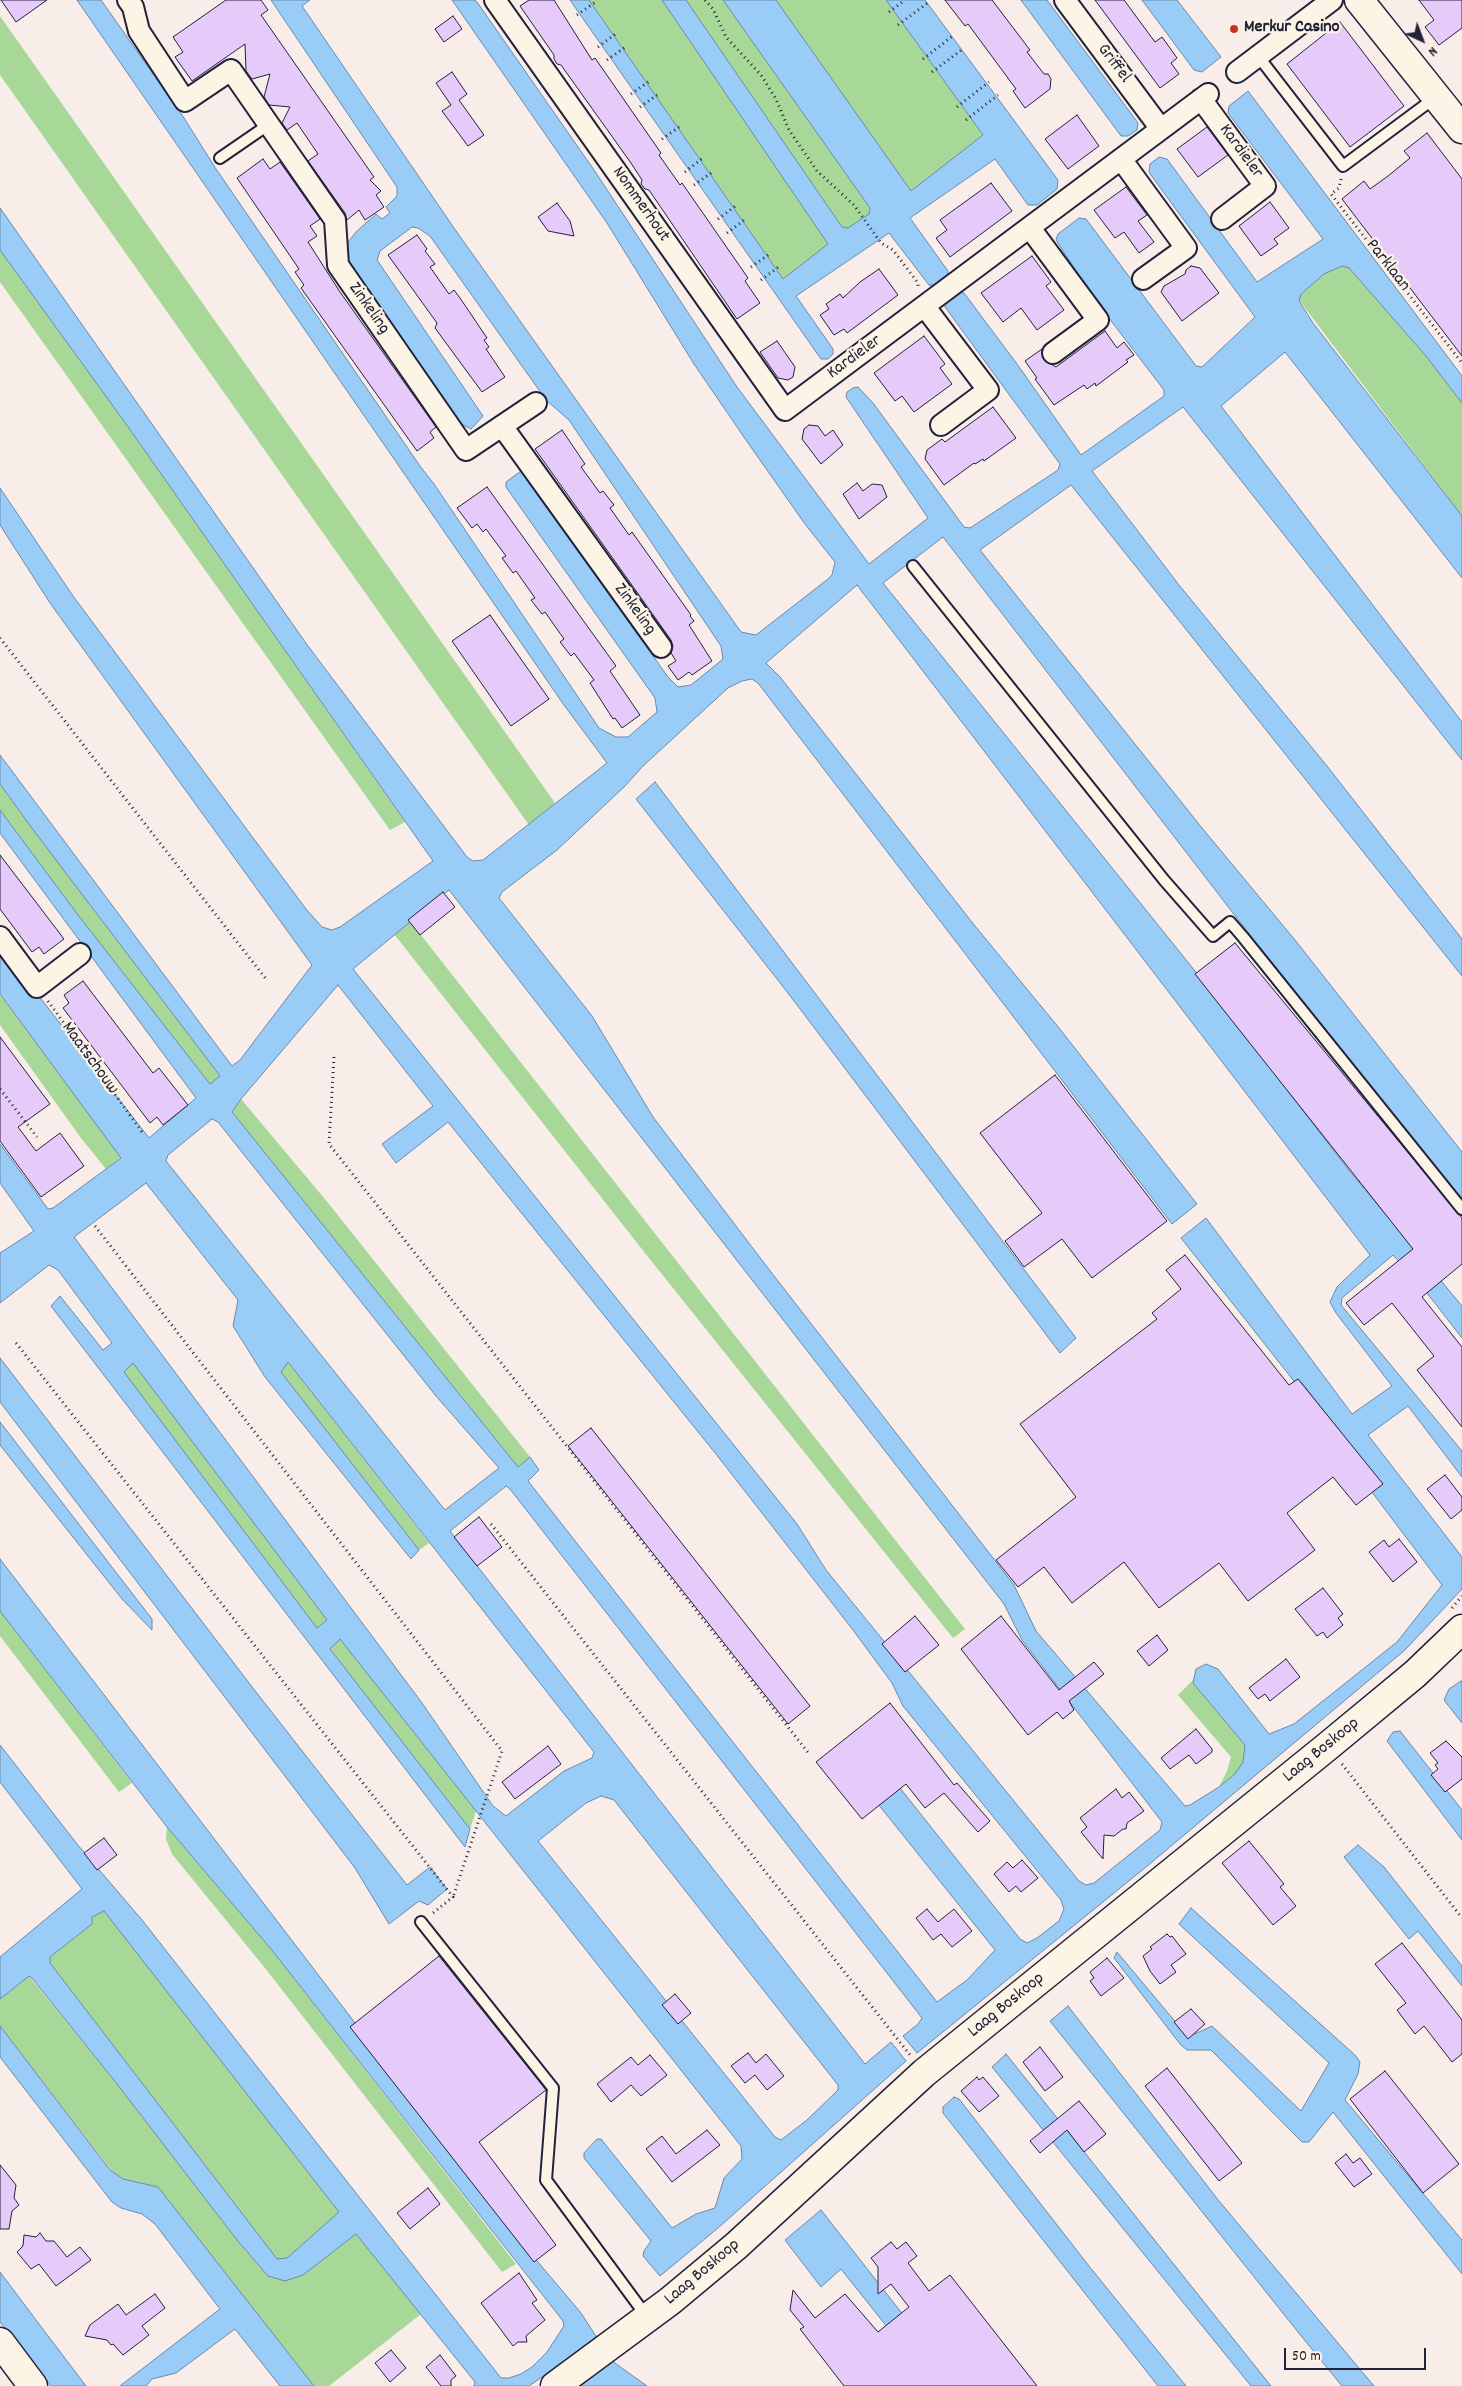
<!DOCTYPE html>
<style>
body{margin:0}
#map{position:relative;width:1462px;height:2386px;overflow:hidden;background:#f8ede9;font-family:Dekko,sans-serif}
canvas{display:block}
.north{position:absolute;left:1397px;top:15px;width:50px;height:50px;-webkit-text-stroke:4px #fcf5e5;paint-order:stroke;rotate:137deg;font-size:14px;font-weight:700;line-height:20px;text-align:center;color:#22223b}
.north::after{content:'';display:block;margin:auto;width:18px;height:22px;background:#22223b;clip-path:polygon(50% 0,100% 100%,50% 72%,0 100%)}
.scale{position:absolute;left:1284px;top:2348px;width:142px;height:22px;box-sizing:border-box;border:2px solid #22223b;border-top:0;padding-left:6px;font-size:15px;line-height:18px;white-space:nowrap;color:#22223b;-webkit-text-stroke:4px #fcf5e5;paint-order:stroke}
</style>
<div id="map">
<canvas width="1462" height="2386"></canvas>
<div class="north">N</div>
<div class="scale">50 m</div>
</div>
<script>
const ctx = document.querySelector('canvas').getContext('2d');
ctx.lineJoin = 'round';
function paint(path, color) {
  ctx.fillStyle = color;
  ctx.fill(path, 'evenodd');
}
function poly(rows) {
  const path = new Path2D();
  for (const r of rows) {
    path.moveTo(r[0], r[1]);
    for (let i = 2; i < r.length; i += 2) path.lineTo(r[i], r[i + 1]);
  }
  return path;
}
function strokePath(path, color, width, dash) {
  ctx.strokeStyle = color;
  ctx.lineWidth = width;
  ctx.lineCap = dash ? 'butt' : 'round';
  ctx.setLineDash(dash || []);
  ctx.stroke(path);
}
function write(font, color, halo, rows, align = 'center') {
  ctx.font = font + ' Dekko,sans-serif';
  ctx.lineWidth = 4.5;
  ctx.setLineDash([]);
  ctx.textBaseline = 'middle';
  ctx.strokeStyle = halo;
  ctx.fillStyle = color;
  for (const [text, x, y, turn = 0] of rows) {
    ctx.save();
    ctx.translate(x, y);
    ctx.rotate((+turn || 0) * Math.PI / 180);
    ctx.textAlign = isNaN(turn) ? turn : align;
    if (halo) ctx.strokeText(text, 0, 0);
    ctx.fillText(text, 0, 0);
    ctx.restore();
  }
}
paint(poly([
 [589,0,662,0,829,244,783,279],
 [686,0,723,0,870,208,869,214,848,228,842,227],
 [776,0,886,0,983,135,911,192],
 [0,16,555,803,529,825,0,75],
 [0,250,126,424,405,822,390,830,0,282],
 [1342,266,1349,268,1426,356,1462,403,1462,516,1299,300,1301,294,1324,274],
 [0,784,34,831,220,1076,216,1081,210,1084,78,915,0,810],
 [410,921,965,1629,953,1638,645,1253,394,934],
 [0,995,121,1157,106,1169,81,1138,0,1025],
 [241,1099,329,1204,530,1457,518,1467,232,1112],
 [287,1361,429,1543,419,1550,280,1371],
 [133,1363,327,1620,317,1628,123,1372],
 [0,1611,132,1783,119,1792,0,1636],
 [340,1639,476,1811,470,1829,330,1649],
 [1193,1680,1193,1683,1245,1745,1243,1763,1235,1774,1219,1787,1227,1771,1231,1757,1178,1695],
 [167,1827,271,1949,516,2264,502,2272,265,1968,172,1854,166,1839],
 [104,1910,339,2212,287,2258,277,2259,50,1963,50,1957,92,1924,92,1917],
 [29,1976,117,2084,237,2240,268,2276,303,2275,356,2234,421,2314,329,2386,314,2386,158,2187,123,2179,111,2170,0,2026,0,1999]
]), '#a7d898');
const water = poly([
 [77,0,101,0,184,118,216,169,420,466,434,484,599,728,616,737,628,737,657,712,655,698,506,487,506,482,521,471,668,677,678,687,691,685,723,659,721,646,569,420,546,400,430,236,418,228,412,227,380,251,377,260,483,416,471,429,461,424,352,271,343,256,345,246,356,232,376,214,382,219,390,213,386,207,397,196,397,187,271,0,310,0,302,6,454,228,741,632,756,635,828,579,832,575,835,562,805,524,748,443,694,364,607,223,452,0,475,0,477,2,594,170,737,387,869,564,928,518,846,397,847,392,853,388,858,387,873,403,964,527,970,528,1058,470,1060,464,945,307,946,299,936,286,929,285,889,233,796,296,833,349,833,354,828,359,821,359,570,0,589,0,783,279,828,244,662,0,686,0,842,227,848,228,869,214,870,208,723,0,776,0,911,191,983,135,886,0,925,0,1058,180,1057,189,1037,205,1028,205,995,159,910,218,948,271,947,279,956,292,964,293,1017,364,1081,455,1164,396,1164,390,1092,296,1056,240,1058,234,1079,218,1086,219,1196,366,1202,367,1255,317,1156,182,1149,172,1150,164,1159,157,1167,159,1257,282,1323,239,1228,113,1229,106,1248,91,1462,376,1462,403,1426,356,1349,268,1342,266,1324,274,1301,294,1299,301,1313,323,1462,516,1462,578,1285,352,1221,406,1462,722,1462,760,1183,407,1092,471,1179,585,1327,766,1462,939,1462,976,1071,485,980,550,1202,828,1295,940,1462,1152,1462,1200,1250,935,943,537,883,583,1199,976,1348,1169,1462,1306,1462,1338,1420,1284,1393,1255,1342,1298,1341,1305,1462,1451,1462,1477,1408,1406,1368,1435,1462,1557,1462,1589,1405,1650,1146,1867,917,2053,903,2036,918,2024,922,2018,510,1489,506,1486,450,1531,865,2064,891,2042,906,2061,718,2228,660,2276,643,2256,644,2251,651,2241,584,2158,584,2153,597,2139,601,2139,672,2228,696,2214,715,2208,724,2178,742,2159,741,2146,340,1639,330,1649,470,1829,465,1847,51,1306,60,1296,103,1350,112,1343,58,1270,49,1265,0,1303,0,1253,34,1231,0,1183,0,1144,48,1209,53,1208,121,1158,0,994,0,946,149,1138,196,1098,0,833,0,810,78,915,210,1084,220,1076,34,831,0,784,0,755,232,1066,240,1060,312,965,50,603,0,525,0,488,73,596,306,909,322,927,332,930,340,927,433,861,126,424,0,250,0,208,308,646,467,857,473,861,483,860,607,763,564,705,77,0],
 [857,585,1370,1255,1337,1287,1330,1302,1336,1313,1392,1386,1352,1414,1206,1218,1181,1238,1297,1385,1301,1382,1362,1459,1353,1467,1442,1585,1397,1642,1294,1724,1269,1734,1218,1669,1206,1664,1196,1669,1193,1683,1245,1745,1243,1762,1235,1774,1219,1787,1190,1805,1185,1806,1036,1631,1014,1585,771,1272,653,1117,592,1016,499,898,502,892,557,850,624,787,643,766,728,688,742,681,752,679,758,683,1172,1224,1197,1204,1059,1028,975,926,780,677,766,663,857,585],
 [449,890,1004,1604,1022,1640,1162,1822,1160,1830,1094,1883,1086,1885,1079,1881,826,1570,797,1524,353,969,449,890],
 [338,985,433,1106,382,1144,396,1163,448,1122,716,1454,853,1630,892,1683,903,1706,1061,1900,1064,1909,1059,1921,1037,1938,1027,1943,1020,1939,900,1788,878,1804,995,1950,967,1980,937,2002,528,1481,539,1470,530,1457,518,1467,232,1112,241,1099,338,985],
 [212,1119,218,1122,436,1396,499,1468,445,1510,166,1161,168,1155,212,1119],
 [146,1183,238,1300,233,1326,265,1377,411,1559,419,1550,281,1372,288,1362,594,1752,592,1758,564,1771,506,1816,493,1806,422,1703,74,1237,146,1183],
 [133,1363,327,1620,317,1628,124,1372,133,1363],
 [601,1796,614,1800,838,2085,838,2090,807,2120,781,2140,775,2137,538,1841,586,1803,601,1796],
 [1021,0,1047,0,1138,123,1137,130,1128,136,1121,136,1021,0],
 [1142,0,1177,0,1221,57,1202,72,1194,70,1142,0],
 [655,782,1076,1338,1060,1353,788,993,636,799,655,782],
 [0,1358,256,1692,407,1885,430,1867,447,1889,428,1905,419,1901,389,1924,355,1868,0,1402,0,1358],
 [0,1422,152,1619,152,1630,122,1599,0,1445,0,1422],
 [0,1559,538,2262,581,2313,612,2361,647,2386,579,2386,593,2375,575,2354,529,2386,474,2386,475,2382,356,2234,303,2275,285,2281,268,2276,237,2240,117,2084,32,1978,29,1976,0,1999,0,1957,82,1889,0,1782,0,1745,77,1844,142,1920,501,2378,509,2378,521,2374,532,2367,547,2352,564,2326,563,2321,271,1949,167,1827,0,1611,0,1559],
 [104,1911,339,2212,287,2258,277,2259,50,1963,50,1957,92,1924,92,1917,104,1911],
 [1461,1681,1462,1682,1462,1723,1444,1700,1449,1689,1461,1681],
 [1400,1731,1462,1810,1462,1840,1387,1741,1393,1732,1400,1731],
 [1358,1845,1384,1867,1462,1966,1462,1986,1418,1931,1409,1939,1344,1857,1358,1845],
 [1191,1908,1355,2055,1360,2062,1358,2074,1345,2100,1462,2240,1462,2274,1333,2112,1309,2142,1302,2142,1211,2050,1187,2050,1180,2044,1114,1958,1117,1952,1188,2037,1212,2026,1301,2111,1329,2063,1179,1924,1191,1908],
 [1068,2006,1219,2201,1374,2386,1342,2386,1298,2332,1050,2021,1068,2006],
 [0,2026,110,2170,123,2179,158,2187,314,2386,280,2386,235,2329,176,2373,152,2379,146,2386,120,2386,220,2309,155,2224,142,2214,121,2208,112,2202,0,2057,0,2026],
 [1006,2054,1271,2386,1251,2386,992,2067,1006,2054],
 [954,2097,959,2099,1089,2266,1186,2386,1158,2386,943,2113,943,2107,954,2097],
 [821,2210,959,2386,934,2386,841,2269,821,2287,785,2240,821,2210],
 [0,2272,36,2320,86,2386,51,2386,0,2322,0,2272]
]);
paint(water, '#99cdf7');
strokePath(water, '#6989ac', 1);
const building = poly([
 [1,0,47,0,16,22,1,0],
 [226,0,261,0,268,10,261,15,374,177,370,180,381,191,376,195,384,207,365,220,359,210,347,220,345,213,308,161,318,154,297,123,287,130,282,123,290,107,269,105,264,97,270,74,252,79,246,71,245,44,192,81,175,57,183,52,173,37,226,0],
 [529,0,554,0,592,60,595,58,661,153,659,155,680,185,682,183,748,278,745,281,760,303,737,319,649,190,645,189,641,184,642,180,631,163,561,65,557,64,554,59,554,55,520,6,529,0],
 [945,0,992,0,1030,50,1027,52,1044,74,1048,74,1051,79,1050,89,1025,108,1013,91,1016,89,968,24,965,26,945,0],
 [1095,0,1124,0,1155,42,1162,37,1177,58,1171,63,1179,74,1160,88,1095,0],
 [1419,0,1462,0,1462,28,1439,45,1425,27,1434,20,1419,0],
 [453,16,462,29,444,42,435,29,453,16],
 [1340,22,1404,106,1350,147,1287,64,1340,22],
 [452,72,467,94,459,100,484,135,468,146,442,111,451,105,436,83,452,72],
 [1077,115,1099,146,1068,169,1045,139,1077,115],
 [1207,127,1228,155,1198,177,1177,149,1207,127],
 [1427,133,1462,179,1462,356,1342,199,1364,181,1370,189,1388,176,1410,158,1404,151,1427,133],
 [263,159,270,169,280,162,320,219,310,226,317,236,308,242,340,292,436,427,430,432,434,438,417,451,301,288,304,285,295,272,299,269,237,178,263,159],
 [991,183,1012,211,950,257,936,238,947,230,940,220,991,183],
 [1126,187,1147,215,1138,221,1154,242,1139,253,1124,232,1115,238,1094,210,1126,187],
 [1270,202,1289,228,1274,239,1278,244,1261,256,1239,226,1270,202],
 [557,203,570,221,574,236,548,231,538,217,557,203],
 [417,235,427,249,425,251,435,264,430,267,449,294,454,290,460,298,487,338,484,340,489,347,486,349,505,377,482,392,435,328,437,323,388,255,417,235],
 [1032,256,1051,282,1046,286,1064,310,1037,330,1021,308,1003,322,981,293,1032,256],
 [1191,266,1200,268,1219,293,1182,321,1161,292,1164,286,1185,274,1186,270,1191,266],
 [879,269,898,295,847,333,844,329,834,335,820,315,829,309,826,304,840,294,843,298,860,282,879,269],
 [1105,331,1117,348,1124,342,1134,355,1126,360,1128,362,1096,386,1095,383,1087,389,1084,385,1054,405,1035,379,1037,378,1025,361,1042,349,1044,360,1056,367,1105,331],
 [924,336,945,364,940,368,952,384,914,412,902,396,895,401,874,373,924,336],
 [777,341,795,367,793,377,788,380,778,378,760,352,777,341],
 [993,407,1016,438,984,461,983,459,975,464,974,463,944,485,925,459,927,450,942,439,945,442,993,407],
 [809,425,818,426,825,436,833,430,843,445,821,464,802,439,804,429,809,425],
 [562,430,585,464,581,467,600,493,603,491,614,505,610,508,629,535,632,532,691,615,690,616,694,621,689,625,712,661,692,675,689,672,678,680,668,666,676,661,671,653,673,646,671,640,535,449,562,430],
 [857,483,863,491,872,484,882,485,887,497,859,519,843,494,857,483],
 [487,487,616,666,610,671,640,715,622,728,615,718,613,719,590,683,594,680,574,653,571,656,560,642,564,639,545,612,542,614,531,600,535,598,516,571,513,573,502,558,506,556,486,529,483,532,477,524,472,528,457,508,487,487],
 [490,615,549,699,511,726,452,641,490,615],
 [0,855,64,939,44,954,39,947,32,952,0,909,0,855],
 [443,892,455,907,420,935,408,920,443,892],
 [1235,943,1462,1218,1462,1264,1422,1297,1462,1347,1462,1427,1417,1370,1434,1356,1392,1303,1364,1325,1346,1303,1413,1249,1195,974,1235,943],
 [83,981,153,1073,159,1068,188,1105,163,1125,157,1117,150,1123,63,1008,69,1003,64,995,83,981],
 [0,1037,50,1104,18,1127,36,1151,60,1133,84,1166,41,1197,0,1141,0,1037],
 [1055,1075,1167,1221,1092,1278,1062,1239,1024,1267,1005,1241,1042,1213,980,1133,1055,1075],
 [1185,1255,1289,1385,1298,1379,1383,1484,1356,1505,1333,1477,1287,1513,1315,1550,1248,1601,1219,1563,1159,1608,1124,1562,1072,1603,1044,1567,1018,1587,996,1560,1076,1497,1020,1424,1157,1319,1152,1313,1181,1289,1166,1270,1185,1255],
 [591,1428,810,1706,788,1724,568,1446,591,1428],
 [1445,1475,1462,1497,1462,1510,1451,1519,1427,1489,1445,1475],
 [479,1517,502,1547,477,1566,454,1537,479,1517],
 [1399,1539,1417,1562,1393,1582,1369,1552,1384,1540,1389,1547,1399,1539],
 [1323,1588,1343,1614,1338,1618,1343,1625,1327,1638,1323,1632,1317,1636,1295,1609,1323,1588],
 [915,1616,939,1645,905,1672,882,1644,915,1616],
 [1001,1616,1059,1690,1094,1662,1104,1674,1069,1701,1074,1710,1063,1719,1057,1712,1028,1735,961,1649,1001,1616],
 [1157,1635,1168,1650,1149,1666,1137,1651,1157,1635],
 [1286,1659,1300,1677,1270,1701,1265,1694,1258,1699,1249,1688,1286,1659],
 [890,1703,954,1785,957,1783,990,1821,978,1832,944,1793,925,1808,906,1784,862,1819,816,1762,890,1703],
 [1196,1729,1212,1749,1212,1752,1196,1764,1189,1755,1170,1769,1161,1758,1196,1729],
 [1446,1741,1462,1757,1462,1779,1445,1792,1431,1775,1438,1769,1435,1765,1438,1763,1430,1753,1446,1741],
 [548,1746,561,1764,515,1799,502,1782,548,1746],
 [1116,1789,1122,1798,1129,1792,1144,1811,1127,1823,1126,1829,1123,1829,1114,1836,1104,1835,1103,1859,1081,1832,1087,1827,1080,1818,1116,1789],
 [104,1838,117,1855,97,1870,84,1853,104,1838],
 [1249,1841,1284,1884,1280,1887,1296,1906,1273,1925,1222,1863,1249,1841],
 [1022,1860,1038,1878,1021,1892,1016,1886,1009,1892,994,1874,1007,1862,1013,1868,1022,1860],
 [927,1909,938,1922,954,1909,972,1931,952,1947,941,1934,933,1940,916,1918,927,1909],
 [1167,1934,1170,1937,1172,1936,1186,1954,1171,1965,1176,1972,1160,1984,1150,1971,1143,1956,1152,1949,1150,1947,1167,1934],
 [1402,1943,1462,2020,1462,2054,1452,2062,1424,2026,1415,2034,1397,2010,1406,2003,1375,1964,1402,1943],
 [439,1956,546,2090,479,2142,556,2245,534,2262,350,2027,439,1956],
 [1107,1958,1124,1978,1101,1996,1090,1981,1094,1978,1090,1972,1107,1958],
 [675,1994,691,2013,678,2024,662,2005,675,1994],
 [1191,2009,1205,2024,1188,2039,1174,2022,1191,2009],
 [1040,2047,1063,2077,1045,2091,1023,2062,1040,2047],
 [748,2053,756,2063,766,2054,784,2076,767,2090,755,2075,745,2083,731,2066,748,2053],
 [650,2055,667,2075,641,2096,631,2085,611,2102,597,2084,631,2057,638,2065,650,2055],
 [1167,2068,1242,2163,1219,2181,1145,2086,1167,2068],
 [1385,2071,1459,2164,1423,2193,1350,2099,1385,2071],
 [977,2077,979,2080,983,2077,999,2096,979,2112,961,2091,977,2077],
 [1079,2101,1106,2134,1084,2152,1067,2130,1040,2153,1030,2141,1079,2101],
 [707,2130,720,2145,672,2182,646,2149,662,2136,676,2154,707,2130],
 [1346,2154,1353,2163,1360,2158,1372,2174,1354,2187,1335,2163,1346,2154],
 [0,2165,16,2185,14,2198,19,2205,12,2211,9,2229,0,2229,0,2165],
 [428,2188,440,2204,410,2229,397,2213,428,2188],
 [40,2233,46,2241,54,2241,67,2257,80,2247,91,2260,56,2286,39,2264,31,2269,17,2252,23,2246,24,2235,36,2237,40,2233],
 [891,2242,897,2249,906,2242,917,2256,908,2263,929,2291,950,2275,1037,2386,844,2386,800,2329,804,2327,790,2310,793,2290,815,2318,845,2294,878,2332,909,2307,891,2284,878,2294,878,2267,871,2258,891,2242],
 [519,2273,537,2300,532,2303,545,2320,526,2336,527,2342,518,2342,513,2346,481,2303,519,2273],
 [155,2294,165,2308,142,2326,149,2335,123,2355,113,2344,111,2345,107,2340,85,2336,90,2325,118,2304,126,2315,155,2294],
 [391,2350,406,2368,390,2382,375,2363,391,2350],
 [440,2355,456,2376,451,2380,451,2386,441,2386,426,2367,440,2355]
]);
paint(building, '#e6cbfa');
strokePath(building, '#22223b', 1);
const lane = poly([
 [1258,56,1343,166,1436,97],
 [220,158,268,125],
 [913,566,1164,880,1213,936,1230,922,1243,937,1462,1209],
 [421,1922,553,2088,546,2180,647,2317]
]);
const street = poly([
 [128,0,133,7,139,31,185,101,231,70,335,220,338,265,466,450,536,403],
 [495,0,785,410,1208,94],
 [1065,0,1161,129],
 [1237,72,1332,0],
 [1201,99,1265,186,1222,219],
 [1121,159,1186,248,1143,279],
 [1030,228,1098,320,1053,353],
 [925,307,988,390,941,425],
 [502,426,661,647],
 [0,937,37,987,80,954]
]);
const secondary = poly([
 [1359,0,1462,129],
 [0,2342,33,2386],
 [555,2386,670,2301,736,2246,924,2073,1328,1746,1415,1674,1462,1629]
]);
strokePath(lane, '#22223b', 14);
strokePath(street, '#22223b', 24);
strokePath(secondary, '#22223b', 31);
strokePath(poly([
 [705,0,713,9,726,37,761,75,776,99,789,130,817,171,854,205,881,243,893,250,918,283,918,286],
 [889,12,905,0],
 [577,15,597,1],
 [898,25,929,2],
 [598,47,617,33],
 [923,59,954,35],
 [607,60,627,46],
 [932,72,963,49],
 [631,94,651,80],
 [640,107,660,93],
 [957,107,989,82],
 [966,120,998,95],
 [662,139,682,125],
 [685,172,704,157],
 [1341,179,1339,188,1331,194,1462,363],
 [694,185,714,171],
 [718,219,737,205],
 [727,233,747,218],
 [751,267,771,253],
 [761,280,780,266],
 [0,638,266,979],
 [48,1001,142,1132],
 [334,1057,329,1144,810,1755],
 [0,1089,37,1137],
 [95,1226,502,1751,453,1897],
 [16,1343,453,1897,433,1913],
 [491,1524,910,2055],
 [1452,1608,1462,1596],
 [1342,1764,1462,1918]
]), '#22223b', 3, [1, 4]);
strokePath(lane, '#fcf5e5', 10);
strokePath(street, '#fcf5e5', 20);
strokePath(secondary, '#fcf5e5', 28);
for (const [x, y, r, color] of [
 [1234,29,5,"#c8321e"]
]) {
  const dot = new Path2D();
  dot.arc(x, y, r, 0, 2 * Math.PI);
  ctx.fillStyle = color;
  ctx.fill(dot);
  strokePath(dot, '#fcf5e5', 2);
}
write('bold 18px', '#22223b', '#fcf5e5', [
 ["Merkur Casino",1244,29]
], 'left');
write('18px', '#22223b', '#fcf5e5', [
 ["Griffel",1113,64,53],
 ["Kardieler",1240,152,54],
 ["Nommerhout",640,205,55],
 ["Parklaan",1387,266,52],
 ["Zinkeling",368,309,55],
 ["Kardieler",855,358,-36],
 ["Zinkeling",634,610,54],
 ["Maatschouw",89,1059,54],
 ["Laag Boskoop",1322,1751,-39],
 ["Laag Boskoop",1007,2006,-39],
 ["Laag Boskoop",703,2273,-40]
]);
</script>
